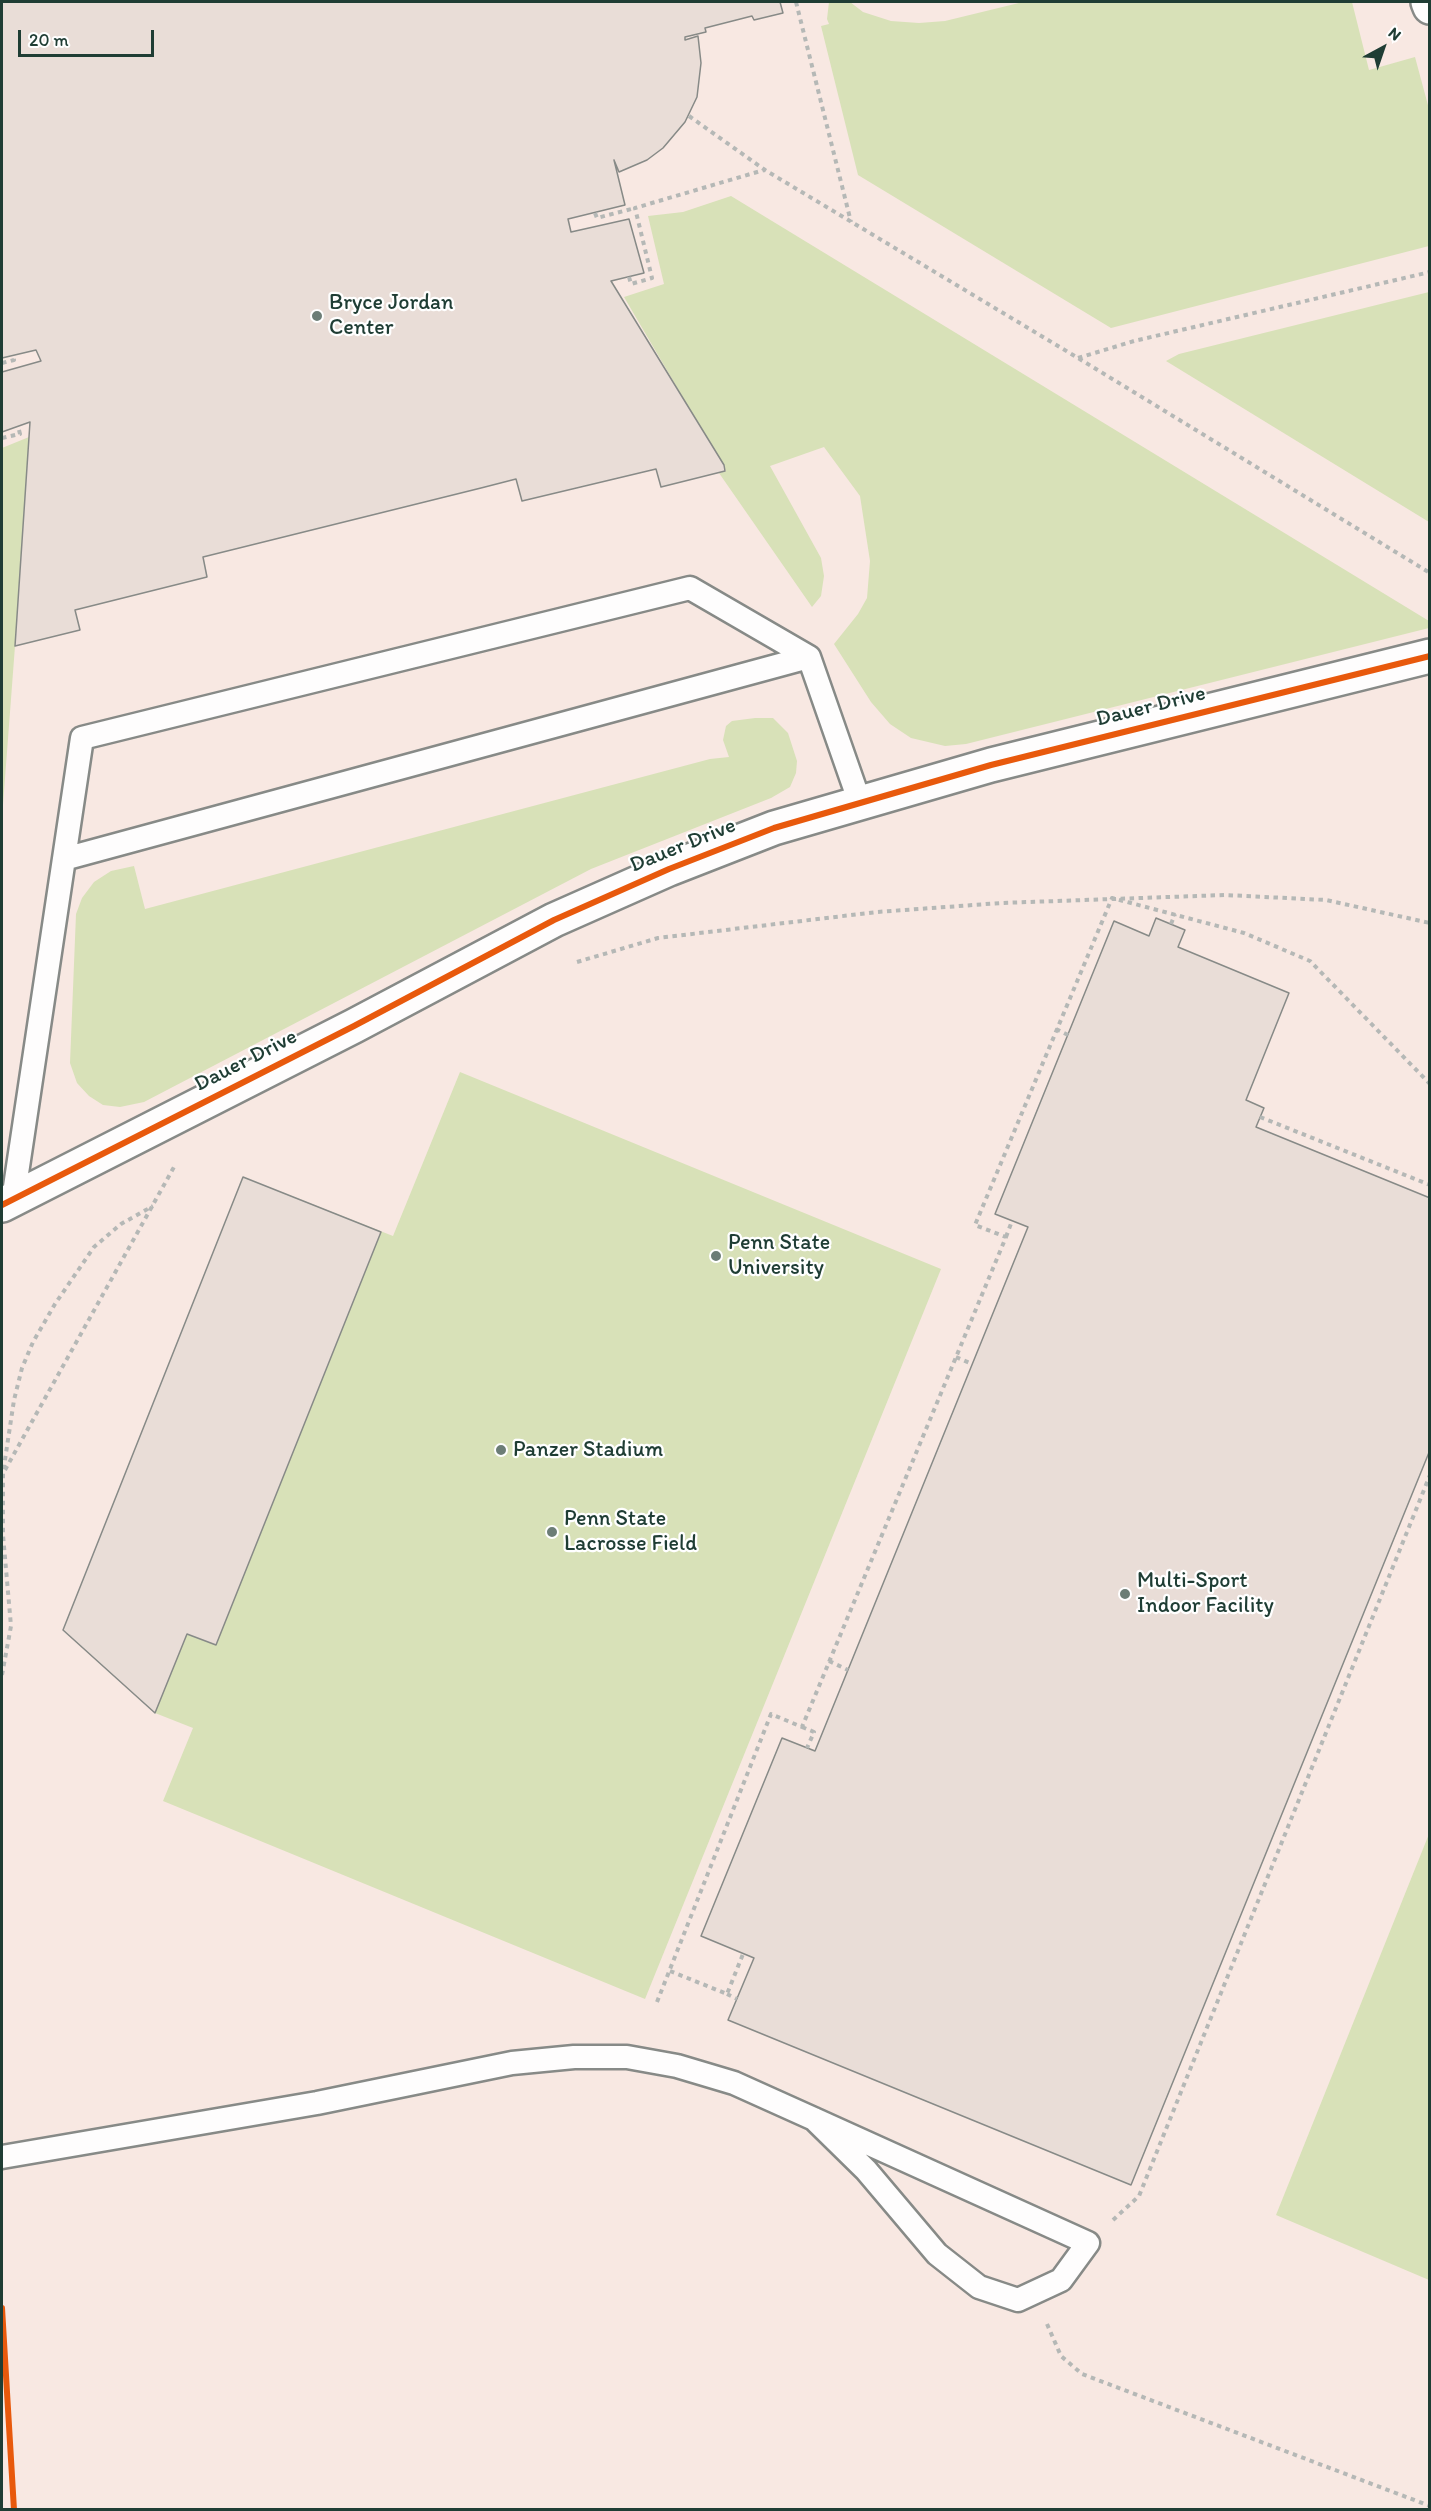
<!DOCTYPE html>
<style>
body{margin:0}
#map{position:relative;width:1431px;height:2511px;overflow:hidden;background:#faf4f2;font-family:Itim,sans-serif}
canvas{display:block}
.frame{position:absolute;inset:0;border:3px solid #1f3d34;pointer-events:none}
.north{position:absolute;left:1353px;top:18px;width:60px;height:60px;-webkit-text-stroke:4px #fff;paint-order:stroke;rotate:40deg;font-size:16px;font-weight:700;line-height:24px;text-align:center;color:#1f3d34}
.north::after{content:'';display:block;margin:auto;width:21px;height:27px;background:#1f3d34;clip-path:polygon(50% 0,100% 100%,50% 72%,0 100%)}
.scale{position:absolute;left:18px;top:30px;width:136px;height:27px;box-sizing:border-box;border:3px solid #1f3d34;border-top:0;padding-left:8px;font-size:18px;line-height:21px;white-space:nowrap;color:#1f3d34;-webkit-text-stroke:4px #fff;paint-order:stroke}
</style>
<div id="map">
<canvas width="1431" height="2511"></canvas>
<div class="frame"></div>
<div class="north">N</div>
<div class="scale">20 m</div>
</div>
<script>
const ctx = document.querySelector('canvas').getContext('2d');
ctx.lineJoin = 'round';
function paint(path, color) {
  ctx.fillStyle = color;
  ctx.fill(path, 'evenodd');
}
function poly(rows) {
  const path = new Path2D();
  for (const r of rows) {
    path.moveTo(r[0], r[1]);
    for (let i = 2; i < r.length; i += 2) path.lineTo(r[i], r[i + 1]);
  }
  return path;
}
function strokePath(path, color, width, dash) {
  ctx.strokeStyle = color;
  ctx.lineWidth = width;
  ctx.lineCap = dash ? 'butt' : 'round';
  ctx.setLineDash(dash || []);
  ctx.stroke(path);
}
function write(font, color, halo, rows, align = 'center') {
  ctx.font = font + ' Itim,sans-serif';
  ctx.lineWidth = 4.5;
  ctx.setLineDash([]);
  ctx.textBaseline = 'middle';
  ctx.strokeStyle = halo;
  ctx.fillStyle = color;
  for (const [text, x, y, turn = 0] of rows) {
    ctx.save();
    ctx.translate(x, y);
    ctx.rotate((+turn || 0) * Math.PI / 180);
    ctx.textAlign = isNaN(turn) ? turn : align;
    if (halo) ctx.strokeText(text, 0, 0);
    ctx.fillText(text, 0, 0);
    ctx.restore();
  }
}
paint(poly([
 [2,2,1429,2,1429,2509,2,2509]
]), '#f8e8e2');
paint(poly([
 [829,2,850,2,863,12,891,21,919,23,945,21,1023,2,1352,2,1369,70,1415,57,1429,109,1429,246,1111,328,858,175,821,26,829,24,827,19],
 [731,196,1429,621,1429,628,966,744,945,746,911,738,890,724,871,702,834,644,858,614,867,598,870,561,860,496,824,447,770,466,821,558,824,576,821,596,812,607,719,473,726,471,624,297,664,284,648,216,683,212],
 [1429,292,1429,522,1166,361,1179,354],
 [29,437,15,646,2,818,2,448],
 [755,718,773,718,788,733,797,761,796,773,790,787,771,798,591,869,144,1102,120,1107,103,1105,89,1096,77,1083,70,1063,76,914,82,898,94,882,111,871,134,866,145,909,710,759,729,757,723,740,726,726,732,721],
 [460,1072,941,1269,645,1999,163,1801,193,1728,155,1713,63,1630,243,1177,393,1236],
 [1429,1834,1429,2280,1276,2215]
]), '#d8e1b8');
const building = poly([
 [2,2,780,2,783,13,754,20,752,16,705,28,706,32,685,37,685,40,698,36,701,63,697,97,685,122,663,148,647,160,619,172,614,160,625,205,568,219,571,232,629,219,644,273,611,281,724,465,725,471,661,487,656,469,522,501,516,479,481,488,203,557,207,577,75,610,80,630,15,646,30,422,2,432,2,372,41,361,36,350,2,358,2,2],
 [1156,918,1185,930,1178,947,1289,993,1246,1100,1264,1108,1256,1127,1430,1198,1430,1450,1131,2185,728,2020,754,1958,701,1936,782,1738,815,1751,1028,1227,995,1214,1114,921,1149,936,1156,918],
 [243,1177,381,1232,216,1645,187,1634,155,1713,63,1630,243,1177]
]);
paint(building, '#e9ddd7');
strokePath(building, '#878a87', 1.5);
const lane = poly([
 [64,859,809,657],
 [13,1200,82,738,690,588,809,657,860,803],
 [2,2157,317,2103,512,2063,574,2057,627,2057,677,2066,734,2083,814,2119,1088,2243,1061,2280,1018,2300,979,2287,937,2254,866,2170,814,2119]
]);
const street = poly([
 [1428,2,1430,7],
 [2,1205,354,1026,554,920,669,869,774,828,991,765,1430,656]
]);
strokePath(lane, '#878a87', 27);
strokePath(street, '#878a87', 38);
strokePath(poly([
 [796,2,851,222],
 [689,116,765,170,1078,358,1430,573],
 [595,213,597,218,635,208],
 [629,277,631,284,652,278,635,208,764,170],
 [1078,358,1134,341,1430,272],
 [2,363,14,360,13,355],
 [2,438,20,434,18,426],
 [1171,924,1175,914],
 [577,962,658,938,877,912,1001,903,1225,895,1326,900,1430,923],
 [1056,1029,1068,1035],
 [1260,1117,1430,1185],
 [1006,1237,1012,1221],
 [956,1357,972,1364],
 [5,1470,174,1167],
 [829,1661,848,1670],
 [2,1675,11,1626,3,1535,3,1473,14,1400,22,1368,33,1342,55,1304,94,1247,121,1224,153,1206],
 [802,1727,814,1732,807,1748],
 [670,1971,727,1994,743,1954],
 [727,1994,737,1999],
 [657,2002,771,1714,802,1727,1006,1237,975,1225,1112,898,1244,933,1310,961,1430,1084],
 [1113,2220,1139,2196,1430,1475],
 [1047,2324,1061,2356,1082,2374,1430,2506]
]), '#b5b8b6', 4, [4.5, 4.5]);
strokePath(lane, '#fefdfd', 22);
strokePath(street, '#fefdfd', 33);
strokePath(poly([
 [2,1205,354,1026,554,920,669,869,774,828,991,765,1430,656],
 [2,2308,14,2510]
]), '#e8590c', 6);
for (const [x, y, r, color] of [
 [317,316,6,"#6c7d76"],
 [716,1256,6,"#6c7d76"],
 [501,1450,6,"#6c7d76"],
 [552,1532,6,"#6c7d76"],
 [1125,1594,6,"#6c7d76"]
]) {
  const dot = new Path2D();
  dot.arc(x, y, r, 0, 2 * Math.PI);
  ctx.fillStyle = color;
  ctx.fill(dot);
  strokePath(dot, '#fff', 2);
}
write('22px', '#1f3d34', '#fff', [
 ["Bryce Jordan",329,303],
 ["Center",329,328],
 ["Penn State",728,1243],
 ["University",728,1268],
 ["Panzer Stadium",513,1450],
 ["Penn State",564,1519],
 ["Lacrosse Field",564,1544],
 ["Multi-Sport",1137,1581],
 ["Indoor Facility",1137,1606]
], 'left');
write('22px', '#1f3d34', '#fff', [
 ["Dauer Drive",1151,707,-14],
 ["Dauer Drive",683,846,-22],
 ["Dauer Drive",246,1061,-27]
]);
</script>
